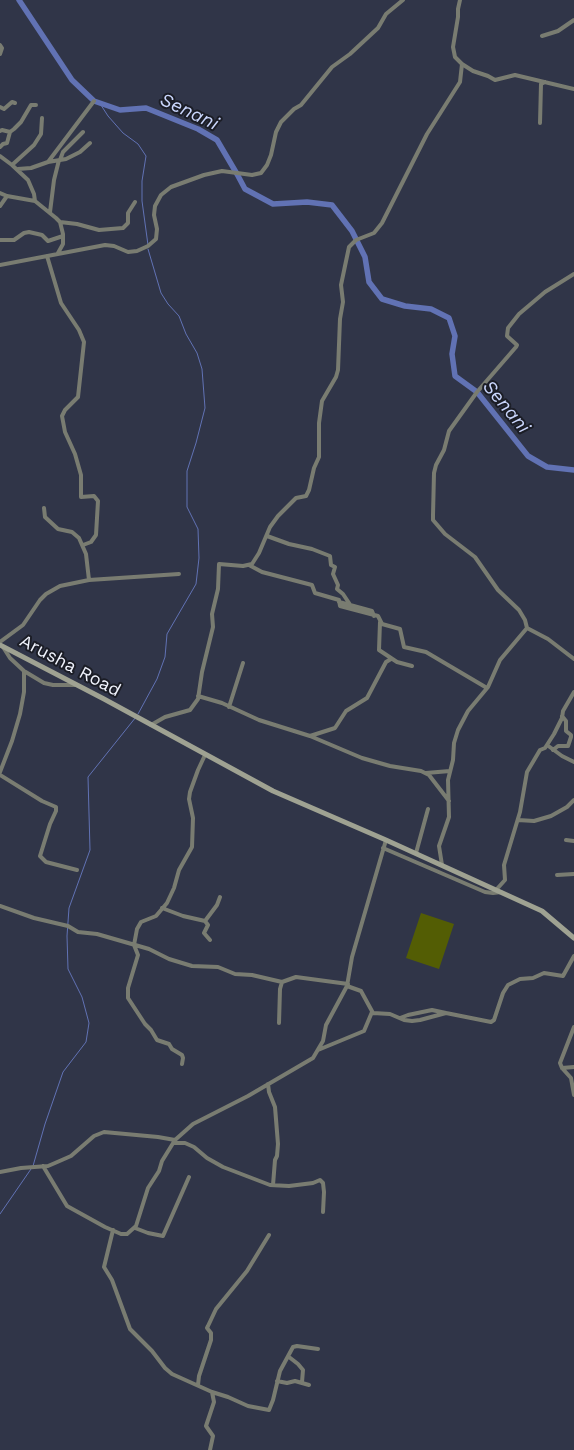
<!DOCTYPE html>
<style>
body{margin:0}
canvas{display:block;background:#303548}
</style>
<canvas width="574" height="1450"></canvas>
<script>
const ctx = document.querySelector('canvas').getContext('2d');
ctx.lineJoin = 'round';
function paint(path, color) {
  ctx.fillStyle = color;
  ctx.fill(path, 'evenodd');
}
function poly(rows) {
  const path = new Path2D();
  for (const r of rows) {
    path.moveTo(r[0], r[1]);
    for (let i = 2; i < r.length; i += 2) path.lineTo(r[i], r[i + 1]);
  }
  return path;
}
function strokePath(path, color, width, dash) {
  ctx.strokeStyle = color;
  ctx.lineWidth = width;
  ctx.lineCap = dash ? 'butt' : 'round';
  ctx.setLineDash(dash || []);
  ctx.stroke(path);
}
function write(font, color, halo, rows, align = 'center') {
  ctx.font = font + ' "Work Sans",sans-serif';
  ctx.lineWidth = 4;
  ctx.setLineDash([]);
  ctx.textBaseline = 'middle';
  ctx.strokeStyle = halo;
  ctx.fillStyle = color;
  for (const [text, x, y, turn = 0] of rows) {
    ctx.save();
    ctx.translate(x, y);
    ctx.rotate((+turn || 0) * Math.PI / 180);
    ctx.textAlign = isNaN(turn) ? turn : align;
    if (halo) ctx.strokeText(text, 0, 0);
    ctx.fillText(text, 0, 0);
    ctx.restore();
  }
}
paint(poly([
 [421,913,454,924,439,969,406,958]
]), '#535d04');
strokePath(poly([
 [99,102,108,116,123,133,138,144,146,156,142,181,142,201,148,245],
 [138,714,157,679,165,657,167,634,196,584,199,558,198,529,187,507,187,471,196,443,205,408,202,369,197,353,186,334,179,316,168,304,161,293,148,249],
 [33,1166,45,1124,63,1072,86,1042,89,1023,82,997,68,969,67,936,69,908,90,850,88,777,136,717],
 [0,1214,31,1169]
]), '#6172b4', 1);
strokePath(poly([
 [19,0,72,80,94,101,120,110,146,108,198,129,217,140,237,174,245,189,273,204,307,202,332,205,352,231,365,257,369,282,382,299,405,306,431,309,449,318,455,336,452,354,455,376,477,392,528,456,547,467,574,470]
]), '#6172b4', 5.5);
strokePath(poly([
 [542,36,558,31,574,20],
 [0,45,2,48,0,54],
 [462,64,473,71,488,76,495,80,515,75,574,89],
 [0,107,4,109,12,102,15,103],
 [540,123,541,84,545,82],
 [0,131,2,130,10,132,14,129,21,122,31,105,36,105],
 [0,147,3,144,7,143,10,132],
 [0,156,12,165,28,180,34,194,35,201],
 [60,160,63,152,83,132],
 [48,162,94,101],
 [12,165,34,145,41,134,42,118],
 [18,169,31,168,48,162,66,159,80,152,90,143],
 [0,193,7,196,35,201,56,218,60,222,63,234,63,244,58,253],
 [0,206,7,196],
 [50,212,54,180,59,160],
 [60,222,77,224,99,230,123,228,128,223,128,213,135,202],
 [0,240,14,240,24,233,29,232,42,235,48,241,63,236],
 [47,256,61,303,79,330,84,342,78,397,65,410,62,416,65,432,75,454,81,475,81,497,94,496,98,501,96,535,91,542,83,545],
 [0,265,105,245,114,246,128,252,137,251,148,246,156,239,157,229,154,215,155,206,161,195,171,187,204,175,222,171,252,175,261,173,267,165,271,155,276,132,281,122,294,109,301,105,332,67,350,54,378,28,386,14,403,0],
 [574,274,545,292,519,314,508,328,507,336,517,345,516,347,477,392,449,431,444,450,436,465,434,473,433,515,433,520,445,534,475,557,498,590,519,610,525,620,527,628,548,639,574,659],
 [44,508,45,517,58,529,72,532,79,538,86,554,89,580],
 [267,536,289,544,312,549,330,556,331,565,335,567,333,574,338,585,337,589,343,594,351,606],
 [249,565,262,572,312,585,315,593,339,600,340,606,378,616,382,624,400,629,404,647,426,652,487,688],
 [339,602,372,611,374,616],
 [380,622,379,650,397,662,412,666],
 [0,642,23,625,40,600,46,594,60,586,89,580,179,574],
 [3,647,10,658,24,671,44,683,53,685,76,685],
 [198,696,222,703,259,720,310,736,362,758,390,766,421,771,429,775,449,801],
 [229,707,243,663],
 [151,725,165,717,190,710,198,699,202,672,213,627,212,614,218,589,219,564,243,566,252,564,259,553,270,527,278,516,296,498,306,496,309,490,314,468,319,457,319,423,322,401,336,377,338,370,340,319,343,302,341,285,349,247,356,240,374,233,382,223,427,134,460,82,462,64,455,57,453,47,458,17,458,9,460,0],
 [310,736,335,728,346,711,367,698,386,662,391,659],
 [547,745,562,756,574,762],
 [553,750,558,746,568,746,571,737,571,735,566,731,566,721,562,716],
 [0,772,12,741,20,714,24,692,24,671],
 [426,773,450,771],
 [0,775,42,801,56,807,56,811,50,824,40,856,46,862,77,870],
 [518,820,534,821,551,816,567,807,574,800],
 [566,840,574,841],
 [383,848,485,892,493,893,501,892],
 [416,853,428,809],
 [442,865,439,846,449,817,448,780,453,760,454,743,458,730,468,711,488,687,500,660,527,628],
 [557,875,574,874],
 [496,890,505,880,504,865,520,812,527,772,540,750,545,748,554,734,562,718,563,711,574,692],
 [0,906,34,918,68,926,78,932,97,934,149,949,169,959,192,966,218,967,235,974,252,975,282,982,296,977,348,984],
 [162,908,183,916,205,921,208,925,204,933,210,940],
 [205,921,217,905,220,897],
 [347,986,361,991,373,1013,390,1014,404,1020,412,1021,420,1020,446,1013,491,1022,494,1020,503,993,508,985,520,979,533,978,544,973,563,976,574,956],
 [400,1018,408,1015,432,1010,446,1013],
 [279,1023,280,989,282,982],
 [574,1027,560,1063,562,1068,571,1078,574,1095],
 [318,1050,364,1031,372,1012],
 [182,1064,183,1058,182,1055,172,1049,169,1044,157,1040,151,1030,145,1024,128,998,128,988,138,955,134,945,137,929,141,922,156,916,167,903,174,888,179,870,192,847,193,818,189,799,190,792,198,770,205,755],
 [562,1068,574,1067],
 [268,1084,269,1092,275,1107,278,1144,277,1156,275,1160,273,1185],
 [174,1143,185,1143,194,1147,207,1158,223,1167,270,1185,289,1186,313,1183,320,1180,323,1183,324,1192,323,1212],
 [43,1166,67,1206,105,1227,121,1234,127,1234,136,1226,148,1188,159,1171,162,1161,175,1140],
 [0,1172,21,1168,48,1166,55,1163,71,1156,94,1136,104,1132,158,1137,175,1140,193,1124,248,1096,313,1058,323,1041,326,1025,347,986,352,957,386,840],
 [135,1228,148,1233,163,1236,189,1177],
 [113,1230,104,1267,112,1280,130,1329,152,1351,165,1368,172,1374,212,1392,214,1402,206,1426,213,1436,210,1450],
 [289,1357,298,1364,303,1370,302,1382],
 [277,1381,287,1383,295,1381,309,1385],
 [198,1385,199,1376,211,1340,211,1333,207,1328,208,1326,216,1309,247,1271,269,1235],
 [212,1392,228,1397,248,1406,269,1410,273,1400,280,1371,293,1347,297,1346,318,1349]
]), '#797c71', 4);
strokePath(poly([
 [0,645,104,699,273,791,386,840,542,911,574,938]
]), '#9fa292', 5);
write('18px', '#f0f3fd', '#1b1d26', [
 ["Arusha Road",70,666,28]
]);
write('italic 19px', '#c9d5fb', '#1b1d26', [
 ["Senani",189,112,25],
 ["Senani",506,407,50]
]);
</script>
